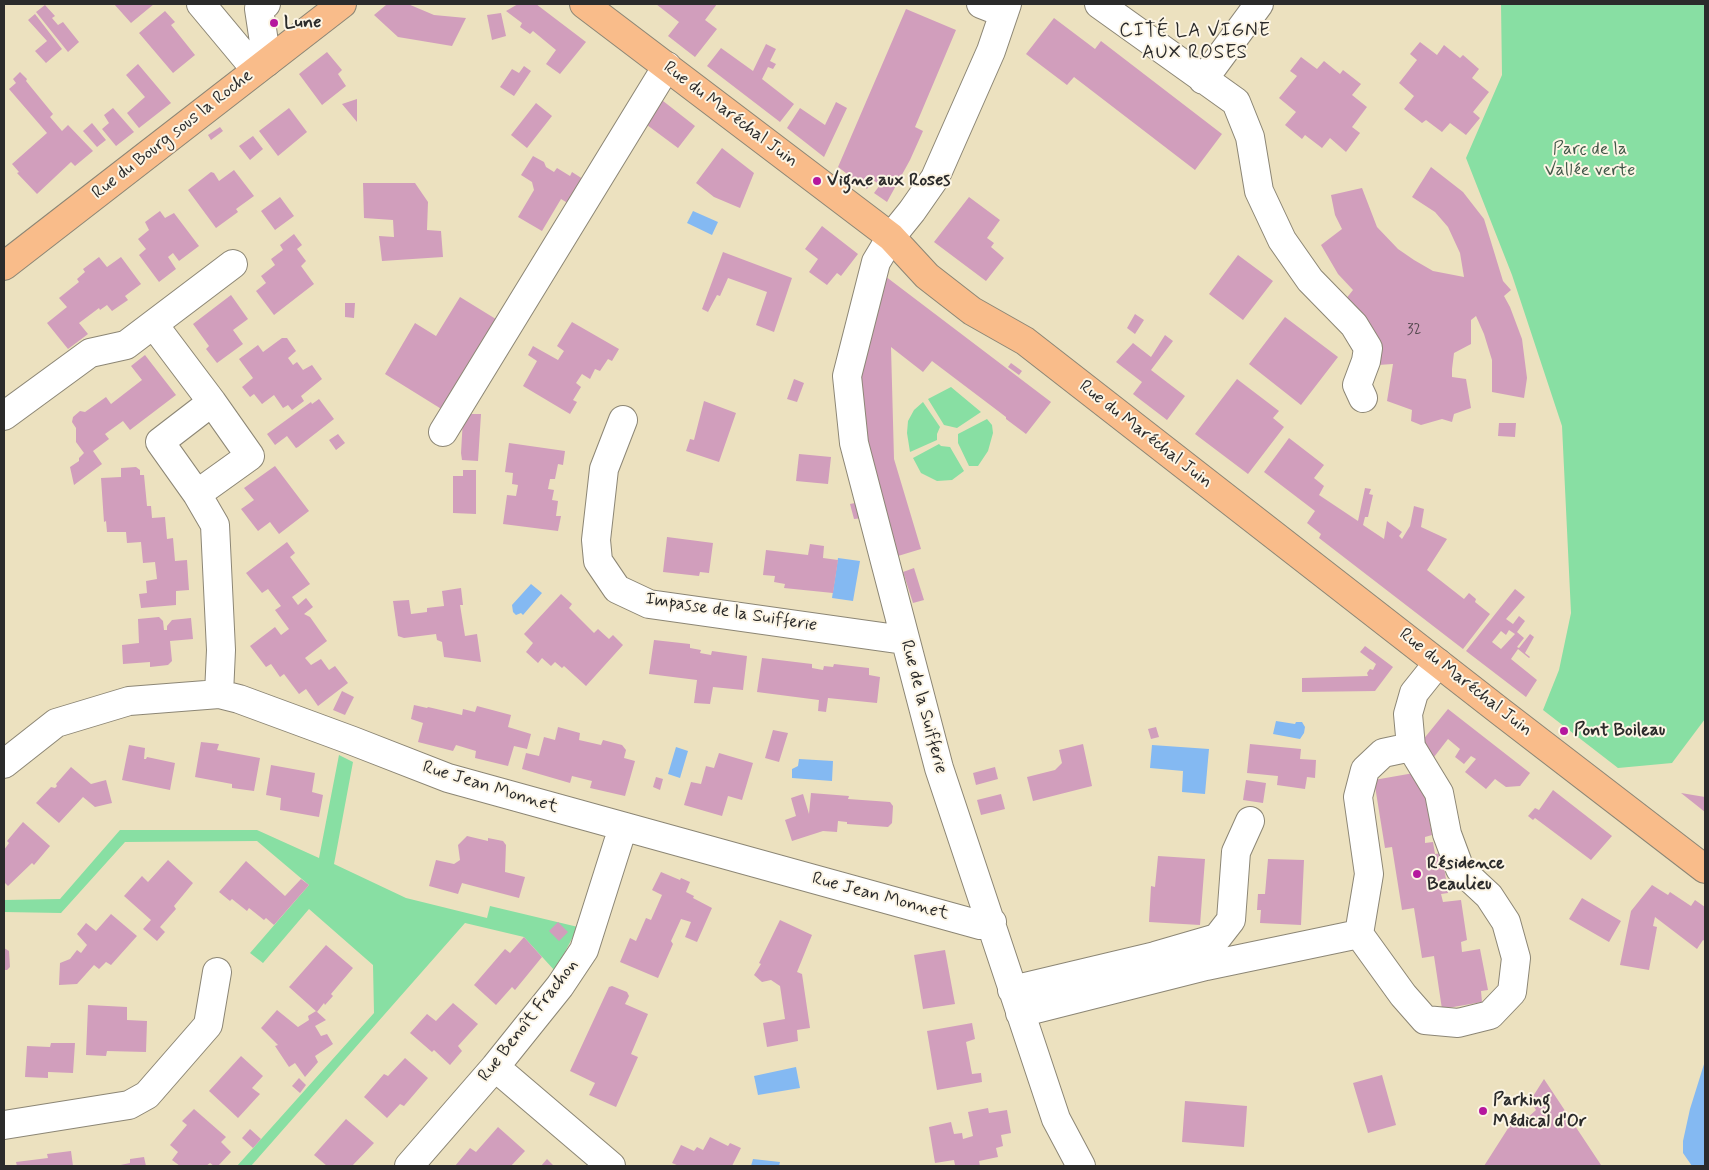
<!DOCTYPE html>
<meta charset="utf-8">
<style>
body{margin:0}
#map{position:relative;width:1709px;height:1170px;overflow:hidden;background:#ece1bf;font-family:Mynerve,sans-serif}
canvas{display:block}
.frame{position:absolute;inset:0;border:5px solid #2b2b2b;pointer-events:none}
</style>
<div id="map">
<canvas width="1709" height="1170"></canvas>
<div class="frame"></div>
</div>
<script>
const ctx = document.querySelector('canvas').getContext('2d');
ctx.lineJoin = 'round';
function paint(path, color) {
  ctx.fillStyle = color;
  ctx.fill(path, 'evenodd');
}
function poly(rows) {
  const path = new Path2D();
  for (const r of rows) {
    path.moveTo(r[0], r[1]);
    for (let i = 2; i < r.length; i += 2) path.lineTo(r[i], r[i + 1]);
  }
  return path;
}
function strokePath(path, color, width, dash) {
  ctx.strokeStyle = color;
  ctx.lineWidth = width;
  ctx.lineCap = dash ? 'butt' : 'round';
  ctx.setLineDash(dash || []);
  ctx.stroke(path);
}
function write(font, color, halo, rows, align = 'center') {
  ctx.font = font + ' Mynerve,sans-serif';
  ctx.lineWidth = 4;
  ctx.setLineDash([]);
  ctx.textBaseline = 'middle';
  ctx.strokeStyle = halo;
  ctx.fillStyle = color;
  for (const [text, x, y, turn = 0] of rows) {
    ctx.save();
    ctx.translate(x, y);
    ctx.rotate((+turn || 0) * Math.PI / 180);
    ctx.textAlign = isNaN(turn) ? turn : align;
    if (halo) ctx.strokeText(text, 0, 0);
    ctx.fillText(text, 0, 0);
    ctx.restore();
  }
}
paint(poly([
 [1501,4,1705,4,1705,719,1672,763,1618,768,1543,710,1559,670,1571,613,1562,426,1512,275,1466,158,1502,75],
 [951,387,981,412,957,428,944,425,928,399],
 [923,402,940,427,937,434,937,440,910,452,907,433,908,421,914,410],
 [987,419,992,425,993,433,988,451,978,466,969,466,958,443,958,434],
 [939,444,941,446,950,447,964,471,952,480,937,481,921,473,913,458],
 [339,755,353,762,334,864,406,898,487,918,490,906,578,927,555,971,524,937,465,923,251,1166,237,1166,374,1013,373,965,309,909,263,963,250,953,309,885,257,841,125,842,61,913,4,912,4,900,60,899,120,830,257,830,319,858]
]), '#88dfa3');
paint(poly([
 [693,211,718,222,712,235,687,223],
 [838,558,860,561,853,601,832,598],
 [531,584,542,593,523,615,521,613,516,615,513,612,512,605],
 [1276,721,1295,724,1296,722,1302,722,1305,727,1304,733,1300,739,1273,734],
 [1152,745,1209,749,1205,794,1182,792,1183,771,1150,768],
 [676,747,688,751,680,778,668,774],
 [799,759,833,761,832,781,792,778,792,769,798,766],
 [1705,1061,1705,1166,1692,1166,1683,1153,1683,1141,1690,1109],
 [796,1067,800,1088,758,1095,754,1076],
 [753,1159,780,1162,779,1166,751,1166]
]), '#84b9f2');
paint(poly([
 [114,4,154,4,131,23],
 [408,4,434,15,466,18,452,46,398,37,374,15,386,5],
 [518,4,536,4,586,42,560,74,546,64,556,50,533,31,530,34,520,27,522,23,506,11],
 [656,4,717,4,705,20,717,29,695,57,668,36,679,22],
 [45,5,55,16,52,18,58,25,63,22,79,42,68,52,36,12],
 [906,9,956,30,915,127,923,131,910,160,887,202,874,193,880,185,873,180,867,189,838,167],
 [165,11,175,22,171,25,195,55,173,73,139,33],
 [501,13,506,36,492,40,487,15],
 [35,14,62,49,46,63,35,51,47,41,28,20],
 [1054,18,1095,49,1101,41,1222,134,1195,170,1074,77,1067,85,1026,54],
 [1420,42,1437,55,1444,45,1460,58,1463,55,1479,69,1472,78,1489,92,1473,112,1480,118,1466,135,1450,123,1442,132,1426,120,1422,123,1404,109,1414,96,1399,83,1417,60,1410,54],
 [766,44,776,49,770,61,776,64,773,69,768,67,762,79,794,104,780,122,707,66,721,48,753,71],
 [327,52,342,70,338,74,346,86,322,105,299,74],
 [1301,57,1317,69,1324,61,1340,74,1343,70,1361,84,1352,95,1367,107,1352,127,1360,133,1346,152,1330,138,1322,148,1305,135,1302,139,1285,125,1296,112,1279,98,1297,76,1290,71],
 [138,64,171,103,139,128,127,113,145,97,126,75],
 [524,66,531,71,514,96,500,87,512,69,519,73],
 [20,72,27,79,26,81,53,114,50,117,62,131,68,125,93,151,75,166,71,162,37,194,17,173,19,172,12,164,47,133,9,89,16,83,13,79],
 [658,97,695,126,678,148,643,122],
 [357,99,357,122,342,104],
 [836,102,847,108,824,157,787,128,800,108,825,125],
 [536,103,552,116,527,148,511,135],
 [113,108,134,132,116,146,102,129,109,123,104,115],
 [289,108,307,132,278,156,259,131],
 [92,123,106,140,97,147,83,131],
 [220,127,223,131,211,140,208,135],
 [253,136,263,149,250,160,239,146],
 [722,148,754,173,740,208,714,197,696,183],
 [533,156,544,162,546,167,554,172,557,168,570,176,572,172,586,181,571,205,561,199,542,231,518,217,534,190,532,182,521,175],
 [1431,167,1463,192,1484,219,1503,281,1511,290,1504,296,1510,307,1522,339,1527,378,1524,398,1492,392,1492,360,1484,334,1476,316,1471,320,1471,344,1454,353,1452,369,1452,377,1466,379,1471,408,1454,414,1452,422,1442,419,1421,425,1411,421,1412,410,1387,401,1393,364,1378,365,1345,300,1353,290,1338,274,1321,245,1342,229,1335,215,1331,195,1362,188,1377,227,1398,249,1414,260,1433,271,1464,277,1460,253,1448,227,1435,212,1412,197],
 [234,170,254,196,236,209,238,212,216,228,188,190,211,172,214,173,219,181],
 [363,183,415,183,428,202,427,230,441,231,443,257,382,261,379,236,394,237,393,220,364,218],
 [280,197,294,216,275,230,261,211],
 [969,197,1000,220,987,238,994,243,991,247,1004,258,986,281,934,242],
 [160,211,165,218,174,213,199,246,179,261,173,253,168,257,176,269,159,282,139,255,146,249,138,239,149,230,145,222],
 [822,226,858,254,841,276,837,273,827,285,809,272,818,259,805,249],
 [294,234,302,245,297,249,306,261,301,266,314,284,274,315,256,291,266,283,261,276,275,265,271,259,283,250,280,245],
 [723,252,792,278,774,332,756,325,767,292,728,278,720,296,717,295,708,312,702,309],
 [1238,255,1273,281,1243,320,1209,294],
 [99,257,107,267,121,257,141,284,125,296,128,300,112,311,107,305,100,310,99,308,79,323,88,334,68,349,47,323,67,307,59,298,79,282,77,279,85,272,83,269],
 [885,276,1051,402,1026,434,1006,419,1006,417,932,361,923,372,891,347,894,459,921,549,898,556,867,457,856,368],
 [231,295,248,319,233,330,243,344,217,363,206,349,209,346,193,324],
 [460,297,499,321,443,410,385,374,415,323,436,336],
 [345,303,355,303,354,318,345,317],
 [1135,314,1144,320,1135,334,1127,328],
 [1285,317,1338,357,1301,405,1249,364],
 [572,322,619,349,612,361,608,359,600,371,595,369,590,379,582,374,576,383,581,387,573,400,577,402,570,414,523,386,537,361,528,355,533,346,558,360,564,351,557,346],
 [1165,335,1173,341,1151,370,1185,396,1167,420,1133,394,1142,382,1116,362,1133,343,1151,357],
 [282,338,287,338,296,351,288,358,293,365,297,362,303,370,312,365,322,379,301,396,304,401,292,410,288,405,283,408,274,395,262,404,254,394,250,397,242,387,253,378,239,359,258,345,263,352],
 [145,355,176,395,130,430,123,421,105,434,109,439,93,451,102,464,74,485,70,467,79,461,79,458,84,453,76,442,76,428,72,422,73,417,80,411,85,412,106,397,111,404,142,380,131,366],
 [1011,363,1022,371,1019,375,1008,367],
 [794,379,804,383,797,402,787,399],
 [1237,379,1279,411,1273,418,1284,427,1248,474,1195,434],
 [319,399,334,419,298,447,296,448,287,436,275,445,267,434,311,402,312,404],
 [704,401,736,413,719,462,686,451,690,439,694,440],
 [468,414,481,414,478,461,462,460,461,453,463,418],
 [1499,423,1516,423,1515,437,1498,436],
 [338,434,345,443,336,450,329,440],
 [1289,438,1324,465,1314,478,1324,486,1319,495,1358,521,1365,488,1371,489,1369,494,1373,495,1368,517,1365,517,1363,525,1384,539,1387,521,1402,532,1399,536,1402,539,1410,526,1414,506,1424,509,1421,527,1447,539,1427,570,1464,599,1469,593,1476,599,1475,602,1490,614,1463,649,1319,538,1321,534,1307,523,1315,511,1264,472],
 [509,443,565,451,563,465,558,464,555,479,550,479,548,489,554,490,552,500,558,501,556,516,561,516,558,531,503,524,507,495,516,496,518,485,512,484,513,473,505,472],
 [799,454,831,457,828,484,796,481],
 [275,466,309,511,279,534,270,522,258,531,241,509,254,500,244,488],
 [136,467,140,470,140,475,144,475,147,506,151,506,152,518,165,517,167,539,173,538,175,561,187,560,189,590,176,591,176,605,141,608,139,594,147,593,146,581,157,579,155,562,143,563,141,542,127,543,126,532,107,532,106,521,104,522,101,478,121,477,121,468],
 [463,470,476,470,476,514,453,513,453,476,463,476],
 [860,502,863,518,854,519,850,504],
 [667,537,713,543,709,573,700,572,699,576,663,572],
 [287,542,295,553,290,557,310,584,292,597,298,605,306,598,313,607,304,614,310,617,327,641,305,658,311,665,321,659,329,670,335,666,348,683,318,706,306,689,299,694,284,674,280,677,271,664,266,667,250,646,275,627,281,635,289,629,275,610,281,606,268,589,262,593,246,573],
 [810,544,824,546,823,558,838,560,833,593,784,588,785,584,774,582,775,576,763,575,766,550,808,555],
 [914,568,924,600,913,603,903,572],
 [461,588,463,605,460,605,465,636,477,634,481,662,444,657,442,642,437,640,436,634,404,638,398,636,393,601,409,600,411,614,427,612,427,608,444,606,442,591],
 [1515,589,1525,597,1506,619,1513,624,1519,616,1525,621,1517,632,1524,638,1517,647,1519,648,1530,634,1534,637,1525,653,1530,657,1529,658,1518,649,1511,659,1537,680,1526,697,1466,651],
 [1509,630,1515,634,1501,649,1492,642,1501,631,1506,635],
 [561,594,572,604,569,608,594,633,598,629,609,639,613,635,623,645,586,686,564,666,562,668,555,662,551,666,542,658,538,663,526,652,533,643,524,634],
 [159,617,163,621,164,630,167,630,167,626,172,620,191,618,193,639,170,641,172,661,168,665,150,667,150,662,123,664,122,645,139,643,138,619],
 [654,640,690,644,690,648,701,650,700,653,711,655,712,651,747,656,743,690,713,687,710,704,694,703,697,680,649,674],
 [1365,646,1393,667,1375,691,1302,692,1302,678,1368,676,1367,673,1370,669,1373,670,1376,664,1360,652],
 [762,658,812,664,812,668,823,670,824,666,833,667,834,664,869,668,869,675,880,677,877,703,828,698,826,712,818,711,819,700,757,692],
 [342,691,354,697,345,715,333,710],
 [414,705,427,708,428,707,462,715,463,709,475,712,477,706,511,715,508,727,531,734,527,749,514,746,508,766,475,758,476,751,456,745,453,751,418,742,423,723,411,719],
 [1448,709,1530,773,1520,786,1506,787,1495,779,1486,789,1465,772,1476,759,1471,756,1464,764,1455,757,1460,749,1448,739,1434,757,1422,741],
 [558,727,580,733,579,740,601,745,603,740,622,745,626,750,624,758,635,761,625,796,590,788,592,781,572,776,570,783,522,769,526,753,539,756,544,737,555,740],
 [1156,727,1159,737,1151,739,1148,729],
 [773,730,788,733,779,762,765,758],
 [201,742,219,744,217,750,260,758,254,791,232,788,232,784,195,777],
 [1083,744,1092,786,1033,801,1027,777,1055,770,1062,763,1059,750],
 [1250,744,1301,749,1300,759,1316,760,1315,778,1307,777,1305,789,1277,785,1278,776,1247,773],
 [129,745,145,748,144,759,146,759,147,757,175,763,170,790,122,780],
 [719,753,753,763,742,800,728,796,722,816,684,805,691,782,701,784,706,766,714,768],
 [271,765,315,773,312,792,323,795,319,817,280,810,281,798,266,795],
 [71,767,91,784,106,780,112,803,95,807,83,797,59,823,36,803,51,787,55,788,57,786,56,784],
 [995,767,998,779,976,785,973,773],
 [1414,773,1415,782,1423,780,1432,835,1425,837,1425,843,1433,842,1435,854,1442,853,1448,893,1441,894,1443,902,1461,900,1467,940,1461,942,1462,952,1480,949,1488,990,1481,991,1482,1002,1442,1009,1434,956,1422,958,1414,908,1402,910,1392,847,1385,848,1374,780],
 [656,777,663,779,660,790,653,787],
 [1246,780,1266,783,1263,803,1243,800],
 [1553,790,1612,836,1591,860,1535,818,1533,820,1528,816,1535,808,1539,810],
 [811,793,849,796,848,799,890,802,893,806,892,823,888,827,847,824,847,822,838,821,837,832,823,831,792,841,785,820,796,816,791,798,803,794,809,814],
 [1681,793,1705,797,1705,812],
 [1001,794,1005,809,981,815,977,800],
 [23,822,50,846,34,865,32,863,8,886,4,882,4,850,9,843,7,841],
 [467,836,488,841,488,838,503,841,506,845,505,872,525,877,519,898,462,883,458,894,429,886,436,860,454,864,460,860,458,845],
 [1158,856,1205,859,1200,925,1149,922,1151,886,1155,887],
 [1268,859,1304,860,1301,925,1260,923,1261,910,1257,910,1258,894,1265,894],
 [168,860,193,883,174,906,176,909,160,927,165,932,157,941,143,929,151,920,124,896,142,876,148,882],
 [246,861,285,896,301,879,309,885,274,925,266,918,264,920,249,908,247,911,232,899,230,901,219,892],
 [661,872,680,880,681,878,690,882,686,892,694,896,693,898,712,908,697,942,685,937,691,922,681,919,671,941,673,944,658,978,620,962,630,938,636,941,646,918,651,920,662,895,652,890],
 [1652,885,1668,895,1670,892,1691,906,1695,900,1705,907,1705,941,1703,940,1697,949,1655,917,1653,926,1657,927,1649,970,1620,965,1631,911],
 [1582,898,1621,921,1609,942,1569,919],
 [111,914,137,936,111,965,106,962,99,969,94,965,77,984,59,985,60,963,70,959,77,950,81,953,87,945,77,934,86,923,96,931],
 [780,920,812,935,797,972,802,974,810,1028,797,1030,798,1041,767,1047,763,1023,785,1019,780,986,771,980,762,982,754,975,761,964,759,963],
 [558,922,568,932,559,941,549,931],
 [524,937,542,957,515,990,512,987,496,1005,474,985,505,949,510,953],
 [326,945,353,968,331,994,333,996,325,1005,324,1003,317,1012,289,987],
 [4,948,9,951,10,967,7,970,4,970],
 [945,950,955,1004,923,1009,914,955],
 [612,986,627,992,629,996,625,1004,648,1014,631,1054,638,1057,616,1107,589,1095,595,1083,570,1071,609,987],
 [453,1003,478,1024,458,1046,462,1051,450,1065,434,1050,432,1052,410,1033,427,1014,436,1021],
 [88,1005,127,1007,127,1020,147,1021,146,1052,107,1051,106,1056,86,1055],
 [277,1010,298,1027,309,1020,308,1016,316,1011,326,1020,315,1026,321,1036,327,1034,333,1044,315,1056,318,1062,305,1077,295,1063,289,1067,275,1046,278,1045,261,1028],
 [972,1023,975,1039,966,1042,972,1074,981,1073,982,1082,937,1090,927,1031],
 [51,1043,75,1043,73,1073,48,1072,48,1078,25,1077,27,1046,50,1047],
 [241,1056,263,1076,252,1088,260,1094,238,1118,209,1091],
 [405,1058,428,1078,404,1106,400,1104,387,1118,364,1097,384,1074,388,1076],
 [1382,1075,1396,1125,1368,1133,1353,1083],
 [299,1078,306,1085,300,1093,292,1086],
 [1544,1079,1601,1165,1599,1166,1484,1166,1514,1119,1525,1120,1536,1110,1530,1101],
 [1185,1101,1247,1106,1244,1147,1182,1142],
 [988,1108,989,1113,1007,1110,1011,1133,1001,1135,1003,1146,996,1148,998,1157,979,1161,980,1166,955,1165,954,1160,935,1163,929,1127,951,1122,954,1134,962,1133,963,1139,973,1136,968,1112],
 [194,1109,226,1137,221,1142,231,1152,218,1166,214,1166,210,1163,206,1166,180,1166,172,1160,178,1152,170,1145,187,1125,182,1121],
 [346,1119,374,1143,352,1166,327,1166,314,1155],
 [498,1127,525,1151,511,1166,455,1166,470,1148,476,1152],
 [250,1129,261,1139,253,1148,242,1138],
 [710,1137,728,1146,730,1143,741,1148,732,1166,679,1166,672,1163,681,1145,694,1151,697,1147,703,1150],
 [71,1151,73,1166,17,1166,16,1162,48,1158,47,1154],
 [144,1157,146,1166,116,1166,130,1163,130,1159],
 [547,1159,554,1166,541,1166]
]), '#d19ebc');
const minor = poly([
 [201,4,256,70],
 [266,4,259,9,267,62],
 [981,4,1004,13],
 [1007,4,991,51,935,178,912,211,891,237,876,262,847,376,854,443,939,768,1056,1119,1081,1166],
 [1099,4,1236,102,1250,137,1259,191,1282,240,1310,280,1354,325,1368,348,1366,361,1357,385,1363,398],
 [1203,80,1259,4],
 [154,325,212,402],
 [4,416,90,353,126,345,233,264],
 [623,420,604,469,596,540,598,561,617,589,649,604,904,640],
 [443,432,667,66],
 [197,494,250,456,212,402,160,442,197,494,215,525,221,650,219,694],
 [4,764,56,723,129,701,219,694,239,699,353,741,448,778,980,925,992,922],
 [1359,934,1369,874,1358,797,1365,770,1383,753,1411,747],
 [1012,990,1155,956,1217,938,1231,920,1236,852,1250,821],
 [1020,1013,1206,966,1359,934,1403,995,1425,1020,1458,1023,1490,1015,1512,992,1516,958,1506,922,1489,896,1460,869,1447,834,1439,793,1411,747,1408,714,1414,693,1438,663],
 [495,1067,611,1166],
 [4,1125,129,1105,147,1095,208,1025,217,972],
 [409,1166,495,1067,560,986,584,950,623,827]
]);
const major = poly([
 [584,4,891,237,927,276,972,311,1025,341,1501,712,1705,869],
 [4,266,342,4]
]);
strokePath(minor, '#8c8675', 30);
strokePath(major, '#8c8675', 30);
strokePath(minor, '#fff', 28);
strokePath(major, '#f9bc8a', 28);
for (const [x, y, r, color] of [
 [274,23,5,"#b5179e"],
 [817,181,5,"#b5179e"],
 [1564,731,5,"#b5179e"],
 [1417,874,5,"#b5179e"],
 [1483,1111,5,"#b5179e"]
]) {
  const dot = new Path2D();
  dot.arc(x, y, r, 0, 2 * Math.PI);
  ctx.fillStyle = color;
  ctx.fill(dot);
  strokePath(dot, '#fcf5e5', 2);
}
write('15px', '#54484f', null, [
 ["32",1414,331]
]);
write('bold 18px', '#2b2b2b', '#fcf5e5', [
 ["Lune",284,23],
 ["Vigne aux Roses",827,181],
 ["Pont Boileau",1574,731],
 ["Résidence",1427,864],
 ["Beaulieu",1427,885],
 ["Parking",1493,1101],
 ["Médical d'Or",1493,1122]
], 'left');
write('18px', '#2b2b2b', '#fcf5e5', [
 ["Rue du Maréchal Juin",730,115,37],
 ["Rue du Bourg sous la Roche",173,135,-38],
 ["Rue du Maréchal Juin",1145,435,38],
 ["Impasse de la Suifferie",731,613,9],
 ["Rue du Maréchal Juin",1465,683,38],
 ["Rue de la Suifferie",923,707,75],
 ["Rue Jean Monnet",490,788,17],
 ["Rue Jean Monnet",880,897,15],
 ["Rue Benoît Frachon",529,1021,-52]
]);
write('18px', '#425849', '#fcf5e5', [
 ["Parc de la",1590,150],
 ["Vallée verte",1590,171]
]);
ctx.letterSpacing = '1px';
write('19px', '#2b2b2b', '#fcf5e5', [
 ["CITÉ LA VIGNE",1195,32],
 ["AUX ROSES",1195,54]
]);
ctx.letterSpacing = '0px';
</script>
